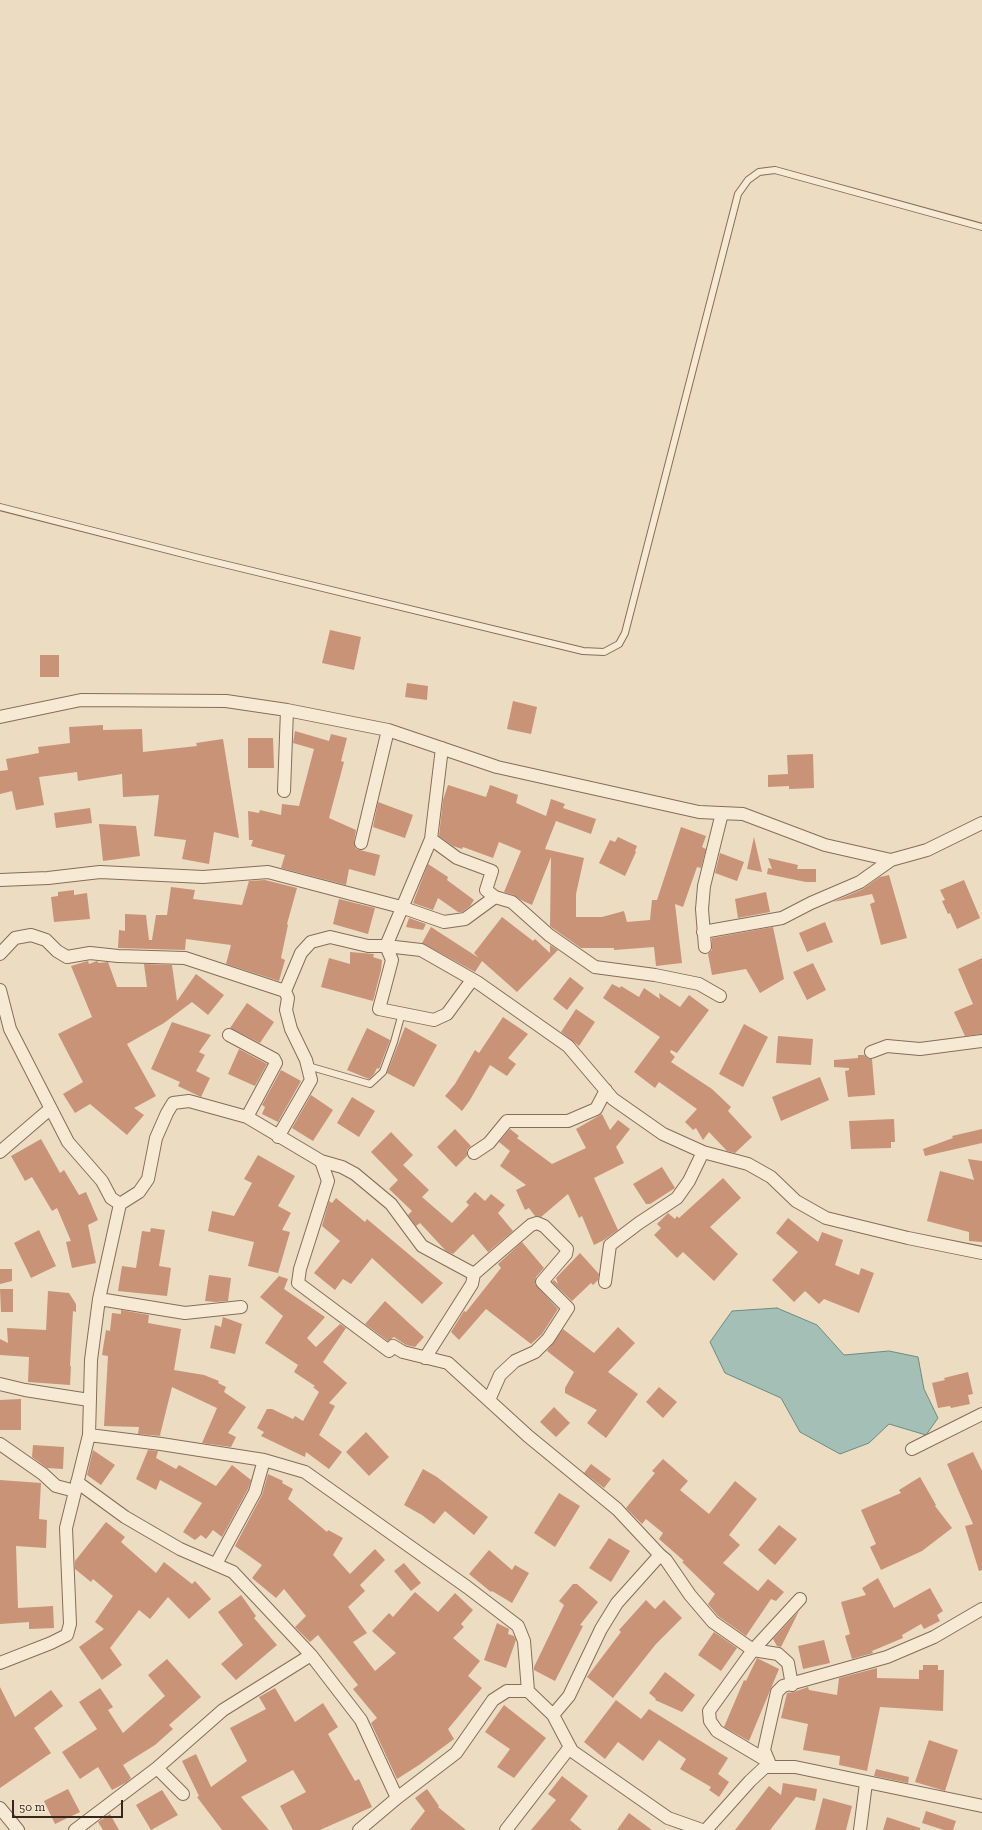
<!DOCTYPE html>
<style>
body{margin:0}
#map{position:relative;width:982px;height:1830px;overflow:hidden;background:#ecdcc2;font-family:"Zilla Slab",serif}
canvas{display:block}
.scale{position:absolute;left:12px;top:1800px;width:111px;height:18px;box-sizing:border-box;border:2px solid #35271d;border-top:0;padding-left:5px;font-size:12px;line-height:14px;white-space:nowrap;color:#35271d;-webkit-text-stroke:3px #f4e7d1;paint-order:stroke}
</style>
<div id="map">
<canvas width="982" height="1830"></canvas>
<div class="scale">50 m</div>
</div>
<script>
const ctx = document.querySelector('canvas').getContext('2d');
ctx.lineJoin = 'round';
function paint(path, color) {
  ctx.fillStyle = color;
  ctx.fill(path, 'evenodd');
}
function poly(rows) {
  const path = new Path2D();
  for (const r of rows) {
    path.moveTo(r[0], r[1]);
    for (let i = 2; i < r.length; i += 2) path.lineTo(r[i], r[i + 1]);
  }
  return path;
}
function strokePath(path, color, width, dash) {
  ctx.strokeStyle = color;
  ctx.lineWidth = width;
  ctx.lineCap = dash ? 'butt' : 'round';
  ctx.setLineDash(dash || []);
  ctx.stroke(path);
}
const water = poly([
 [777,1308,817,1325,844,1355,889,1351,918,1357,924,1389,938,1418,926,1435,889,1424,869,1443,840,1454,800,1432,781,1398,725,1373,710,1342,732,1311,777,1308]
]);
paint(water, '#a4bfb5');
strokePath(water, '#6b8c81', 1);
paint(poly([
 [330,630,361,637,354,670,322,663],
 [40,655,59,655,59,677,40,677],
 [407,683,428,686,427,700,405,697],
 [513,701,537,707,531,734,507,729],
 [103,725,103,730,142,729,143,752,197,746,196,743,223,739,239,838,214,832,209,864,182,859,186,840,154,836,159,795,123,797,122,774,78,781,77,772,39,777,44,805,16,810,12,791,0,794,0,771,8,770,6,759,39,753,38,747,70,743,69,727],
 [295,731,329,741,331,734,347,738,341,761,344,762,329,818,356,830,354,842,356,849,380,855,375,876,349,869,346,885,281,868,285,855,251,846,253,840,249,840,248,811,259,813,260,810,281,815,282,804,299,806,314,749,293,743],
 [248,738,273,738,274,768,248,768],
 [813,754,814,788,789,789,789,786,768,787,768,775,788,774,787,755],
 [448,785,486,797,490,785,518,795,516,803,546,816,551,799,565,804,563,808,596,819,591,834,556,821,545,849,584,858,576,894,576,917,602,917,624,911,627,922,650,920,652,900,657,900,681,827,706,836,702,847,706,849,701,868,697,867,683,907,675,904,682,963,656,966,654,947,614,950,614,948,581,948,554,929,550,926,551,857,532,905,521,900,514,895,504,892,521,851,499,842,493,858,463,847,462,849,453,846,439,836,443,800],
 [378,802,413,815,405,838,373,827],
 [90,808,92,823,56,828,54,813],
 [99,824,136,826,140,856,103,861],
 [618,837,637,846,635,851,636,852,625,876,599,863,610,840,615,842],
 [754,837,762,872,747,869],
 [720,853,744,862,737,881,715,873],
 [768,858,798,865,797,869,816,869,816,882,806,882,767,874,768,868,772,869],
 [428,864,448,877,447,880,474,900,470,906,462,912,458,912,438,898,433,910,413,903],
 [889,875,907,938,881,945,870,904,875,902,872,894,833,902,863,889,880,877],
 [265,880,297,888,287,924,288,925,281,958,285,960,279,981,226,964,231,945,186,939,185,950,118,948,119,930,125,931,125,914,146,915,149,940,152,940,156,915,167,915,171,887,195,890,193,899,242,905,249,881],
 [964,880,980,918,957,929,950,913,948,914,942,901,945,900,940,890],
 [74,890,74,895,87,893,90,919,54,922,51,897,58,896,58,892],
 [766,892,770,912,738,918,735,899],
 [339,899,375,908,368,934,333,924],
 [502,917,533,941,535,939,550,953,550,945,558,950,517,992,482,961,475,972,422,943,431,927,479,958,474,953],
 [409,918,426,924,423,930,406,927],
 [825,922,833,942,807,952,799,933],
 [773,927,784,979,760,993,746,969,712,975,708,954,712,950,712,938],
 [350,952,374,954,373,957,382,960,381,970,373,1001,321,987,329,958,350,964],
 [982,958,982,1034,965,1036,954,1012,973,1004,958,969],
 [88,961,89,964,97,961,99,963,108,962,117,987,147,987,144,964,172,965,177,1001,196,974,224,995,208,1015,192,1002,164,1023,127,1044,156,1096,134,1108,144,1115,127,1135,90,1104,75,1113,63,1094,83,1082,58,1034,92,1017,71,966],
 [813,963,826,990,807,1000,793,972],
 [570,977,584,988,567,1010,553,999],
 [612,984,620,988,621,986,639,997,644,988,660,999,659,993,680,1007,689,995,709,1010,677,1053,671,1050,670,1052,675,1057,671,1062,712,1089,731,1107,728,1111,752,1137,735,1153,727,1151,709,1132,703,1140,696,1128,693,1130,685,1122,697,1109,659,1082,655,1088,634,1072,660,1037,603,998],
 [247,1003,274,1022,260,1043,230,1028],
 [576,1009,595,1022,579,1046,561,1032],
 [503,1017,528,1034,508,1058,516,1064,507,1076,490,1065,470,1100,462,1111,445,1096,455,1084,475,1050,479,1053],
 [172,1022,211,1035,199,1052,205,1055,196,1071,210,1078,201,1097,178,1086,180,1082,151,1069],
 [744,1024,768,1037,743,1087,719,1074],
 [405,1027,437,1045,414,1087,387,1073],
 [367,1028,390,1040,379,1069,377,1068,374,1074,369,1079,347,1070],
 [778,1036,813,1039,811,1065,776,1063],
 [239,1049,267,1064,255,1086,228,1074],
 [858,1055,864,1055,867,1058,872,1059,875,1095,848,1097,845,1071,849,1070,849,1068,834,1067,834,1060,858,1058],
 [281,1070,301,1081,278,1122,262,1114,265,1107,262,1105],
 [820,1077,829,1100,781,1121,772,1097],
 [311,1095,333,1110,313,1141,292,1128],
 [352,1097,375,1111,359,1137,337,1123],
 [602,1114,610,1130,618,1120,630,1129,616,1147,624,1163,594,1178,618,1230,604,1240,594,1245,582,1216,579,1218,568,1194,541,1217,535,1216,529,1208,525,1210,516,1190,526,1185,500,1166,510,1151,499,1142,510,1129,519,1136,517,1138,552,1164,586,1148,576,1129],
 [894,1119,895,1142,891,1142,891,1148,851,1149,849,1121],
 [455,1129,471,1146,467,1150,467,1156,456,1167,437,1147],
 [982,1129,982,1143,925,1156,923,1149,953,1138,952,1136],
 [391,1132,413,1155,403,1165,429,1190,422,1197,452,1223,469,1205,466,1202,475,1192,485,1201,491,1194,505,1205,498,1213,513,1231,488,1252,473,1234,453,1254,446,1251,420,1223,416,1226,408,1215,412,1211,389,1189,398,1180,371,1152],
 [41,1139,60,1173,64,1170,79,1195,86,1192,98,1220,88,1225,96,1263,72,1268,66,1242,71,1241,57,1208,52,1211,32,1177,25,1181,11,1156],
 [258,1155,295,1176,278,1206,291,1213,282,1230,290,1232,278,1273,248,1266,254,1242,208,1231,212,1211,234,1216,252,1183,244,1179],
 [968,1159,982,1161,982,1242,969,1241,969,1232,927,1221,940,1171,974,1180],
 [662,1167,675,1188,650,1204,646,1204,633,1184],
 [723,1178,741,1198,710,1227,738,1254,714,1281,683,1252,677,1258,654,1235,661,1228,657,1224,668,1213,675,1219,677,1216,679,1218],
 [336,1198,365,1222,367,1219,443,1283,422,1304,372,1258,351,1284,343,1279,335,1290,314,1273,340,1241,322,1226,329,1201,332,1203],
 [788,1218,818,1242,822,1232,843,1240,835,1265,859,1275,861,1268,874,1273,859,1313,824,1299,819,1304,805,1291,794,1302,772,1280,798,1252,776,1233],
 [151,1228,165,1230,159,1266,171,1268,167,1296,118,1291,122,1266,136,1268,142,1231,150,1232],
 [39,1230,56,1266,31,1278,14,1243],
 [522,1242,544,1268,536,1277,535,1284,558,1309,542,1334,531,1344,486,1309,459,1340,451,1332,464,1311,466,1312,501,1268,498,1264],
 [580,1253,599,1274,598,1280,593,1285,591,1283,572,1301,552,1282,554,1280,558,1284,556,1278],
 [0,1269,12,1269,12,1281,0,1284],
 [209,1275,231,1278,228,1301,216,1302,205,1301],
 [279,1276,288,1279,284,1289,325,1317,307,1338,316,1347,340,1324,346,1328,323,1362,347,1383,329,1403,335,1406,319,1435,342,1452,329,1469,306,1452,305,1457,261,1436,264,1432,257,1428,267,1409,272,1409,293,1419,295,1416,303,1421,319,1392,313,1387,315,1386,294,1372,298,1365,265,1343,283,1316,260,1297],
 [0,1289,13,1289,13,1312,1,1312],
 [48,1291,69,1293,76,1304,76,1312,73,1311,70,1366,71,1366,70,1385,28,1382,29,1357,0,1355,0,1339,8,1343,7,1328,46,1330],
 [385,1301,424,1337,415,1347,406,1345,394,1337,388,1341,365,1324],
 [121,1310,149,1315,148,1323,181,1329,174,1370,204,1375,219,1381,218,1383,226,1387,224,1392,246,1407,228,1433,236,1437,231,1447,202,1443,217,1408,172,1387,160,1435,161,1436,138,1434,139,1427,104,1426,108,1356,102,1355,106,1330,110,1331,112,1313,121,1314],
 [223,1317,242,1324,235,1354,210,1348,215,1325,221,1327],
 [618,1327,635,1343,608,1372,638,1394,606,1438,587,1423,597,1410,565,1393,565,1388,574,1372,547,1351,563,1329,594,1353],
 [968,1372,973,1394,968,1395,970,1404,951,1408,950,1406,938,1408,932,1383,945,1380,944,1378],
 [659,1387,677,1402,663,1418,646,1402],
 [21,1399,21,1430,0,1430,0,1400],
 [554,1407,570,1423,556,1437,540,1422],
 [366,1432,389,1457,369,1476,346,1452],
 [33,1445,64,1447,63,1469,47,1468,32,1457],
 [93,1450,115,1465,101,1485,87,1475],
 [148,1450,158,1451,156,1458,176,1469,179,1465,216,1486,232,1465,251,1480,248,1489,222,1537,213,1530,206,1539,201,1535,195,1540,183,1532,202,1503,160,1480,156,1490,136,1479],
 [973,1452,982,1471,982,1570,979,1571,965,1526,973,1524,947,1464],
 [663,1459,688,1481,680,1490,709,1514,735,1481,757,1499,729,1535,740,1545,723,1563,758,1591,768,1579,784,1592,776,1601,771,1599,746,1636,718,1616,708,1604,715,1594,682,1562,684,1561,659,1539,663,1533,646,1519,642,1524,626,1508,655,1473,652,1471],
 [591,1464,611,1479,604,1488,584,1473],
 [423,1469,437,1477,488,1517,474,1535,445,1511,434,1524,422,1515,404,1505],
 [268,1474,283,1481,282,1483,293,1489,288,1499,327,1532,328,1530,343,1538,333,1555,350,1574,375,1549,385,1560,360,1585,365,1591,348,1607,367,1633,353,1642,375,1671,396,1653,372,1631,389,1613,393,1617,415,1592,438,1612,455,1593,473,1610,461,1624,464,1627,453,1638,480,1661,468,1676,482,1688,448,1729,454,1739,419,1765,397,1779,371,1723,377,1718,353,1689,358,1685,318,1635,310,1642,295,1627,306,1616,284,1589,276,1598,252,1578,262,1565,235,1546,262,1495],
 [920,1477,936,1505,935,1506,952,1528,922,1551,881,1570,870,1547,876,1544,861,1510,901,1493,899,1490],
 [0,1480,41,1483,39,1519,47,1520,46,1548,16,1546,18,1608,53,1606,54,1628,29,1629,29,1622,0,1624],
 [559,1493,580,1506,555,1547,534,1533],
 [106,1522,125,1537,121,1542,156,1573,164,1562,192,1584,195,1581,211,1599,189,1619,168,1597,150,1619,139,1610,110,1648,122,1665,102,1680,79,1647,104,1629,95,1622,113,1596,93,1579,91,1582,75,1569,75,1561],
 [779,1525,797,1539,775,1565,758,1550],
 [609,1538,630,1551,611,1582,589,1568],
 [489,1550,512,1570,515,1565,529,1573,512,1603,492,1591,491,1592,469,1574],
 [404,1563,421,1583,411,1591,394,1571],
 [878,1578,894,1608,930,1588,943,1611,937,1615,940,1621,924,1629,921,1624,902,1635,903,1638,872,1651,873,1653,852,1659,845,1636,850,1634,841,1602,866,1595,862,1588],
 [573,1584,577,1584,598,1602,580,1625,583,1626,555,1681,534,1670,534,1667,564,1605,559,1601],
 [241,1595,256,1616,254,1618,277,1645,236,1680,221,1664,243,1645,218,1612],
 [646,1600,655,1609,664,1600,682,1618,656,1644,613,1698,587,1677,621,1632,619,1630],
 [799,1611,781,1647,777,1646,773,1639],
 [497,1623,509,1629,508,1634,514,1636,516,1640,506,1668,484,1660],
 [714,1632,737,1648,721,1671,698,1655],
 [824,1640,830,1663,803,1669,798,1646],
 [757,1658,779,1669,749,1741,724,1727,744,1680,746,1681],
 [167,1659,201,1697,169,1725,173,1729,155,1745,123,1765,131,1778,127,1782,112,1790,98,1767,80,1779,62,1752,97,1729,79,1702,100,1688,113,1707,108,1710,123,1733,165,1696,148,1675],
 [923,1665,938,1665,938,1670,944,1670,943,1711,880,1707,867,1771,839,1765,840,1756,803,1750,808,1724,781,1718,787,1693,794,1692,808,1687,809,1690,837,1695,839,1678,877,1668,877,1678,919,1679,919,1670,923,1670],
 [665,1672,695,1695,682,1712,655,1700,656,1699,649,1693],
 [0,1687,15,1717,51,1690,63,1706,34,1728,51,1753,0,1788],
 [275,1688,295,1722,323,1703,338,1727,328,1734,355,1781,359,1779,372,1807,320,1830,293,1830,280,1806,306,1792,293,1770,241,1797,269,1830,222,1830,197,1797,199,1796,182,1761,196,1754,211,1787,247,1761,230,1728,266,1709,259,1697],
 [616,1700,641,1719,649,1709,728,1758,718,1774,729,1782,719,1797,709,1790,711,1787,680,1769,686,1759,659,1740,643,1761,618,1742,605,1759,584,1742],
 [504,1705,546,1738,514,1778,497,1767,510,1749,485,1732],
 [929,1740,958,1750,945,1791,915,1782],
 [876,1769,909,1777,908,1783,874,1776],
 [562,1776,588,1796,570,1820,582,1830,531,1830,556,1800,548,1794],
 [783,1783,817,1789,815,1801,796,1797,770,1830,735,1830,769,1786,781,1795],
 [68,1789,80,1812,55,1824,44,1801],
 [427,1789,439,1806,438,1807,466,1830,410,1830,425,1811,415,1798],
 [162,1790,178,1815,151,1830,136,1805],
 [823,1798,852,1806,846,1830,815,1830],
 [926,1811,956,1821,953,1830,944,1830,922,1823],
 [629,1813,652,1830,617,1830],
 [110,1814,119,1830,103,1830,98,1822],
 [887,1817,920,1828,920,1830,883,1830]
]), '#c99378');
const service = poly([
 [0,507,203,559,583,651,604,652,619,644,625,633,738,194,748,180,759,172,775,170,982,227],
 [308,1066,370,1084,383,1072,394,1042,402,1013]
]);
const minor = poly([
 [0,717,81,700,226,701,287,710,388,730,497,767,699,812,743,814,825,845,891,860,927,850,982,823],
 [442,748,431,839,386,946,392,960,379,1009,434,1020,447,1014,472,980],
 [284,791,287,710],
 [431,839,457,858,492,871,486,890,495,897,512,902,549,935,595,967,655,975,699,984,720,996],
 [361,843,388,730],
 [0,880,48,878,100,872,203,877,268,872,401,907,444,922,465,919,495,897],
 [703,932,782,918,811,903,860,882,891,860],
 [705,947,702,909,704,886,722,813],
 [0,954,15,938,31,935,46,940,57,951,67,957,90,953,118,956,185,958,285,991,288,998,286,1010,291,1029,306,1060,311,1080,278,1137],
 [0,990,10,1029,68,1142,102,1181,111,1198,120,1204],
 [285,991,301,953,311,942,330,937,368,946,386,946,421,950,477,982,568,1046,613,1099,663,1134,703,1152,748,1164,771,1177,796,1201,826,1218,908,1238,982,1253],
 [229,1035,274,1059,276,1063,247,1117],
 [871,1052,887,1046,920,1049,982,1041],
 [0,1152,50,1109],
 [474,1153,489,1143,507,1121,568,1121,596,1109,606,1090],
 [321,1161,328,1181,300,1269,298,1283,389,1351,393,1346,403,1352,448,1363,528,1436,617,1509,660,1555],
 [474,1274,531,1225,537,1223,544,1226,567,1249,566,1254,542,1282,568,1308,548,1339,535,1352,515,1361,500,1375,489,1400],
 [605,1282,610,1245,639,1223,677,1198,689,1181,703,1152],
 [99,1299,185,1313,241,1307],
 [0,1384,25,1390,89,1400],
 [89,1435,161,1444,264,1460,305,1472,467,1587,518,1626,524,1641,528,1691],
 [0,1444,43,1474,56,1486,75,1491],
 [912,1449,982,1414],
 [77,1482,125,1517,180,1549,233,1572,311,1655,361,1720,397,1798],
 [216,1564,255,1492,264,1460],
 [0,1663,51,1643,67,1635,70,1624,66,1528,89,1435,91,1360,99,1299,120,1204,139,1192,148,1179,156,1138,167,1113,173,1103,189,1101,247,1117,321,1161,342,1167,355,1174,391,1204,422,1246,474,1274,472,1284,425,1358],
 [553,1715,569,1696,601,1629,617,1603,660,1555,666,1560,690,1595,713,1622,753,1650,778,1654,788,1663,792,1685],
 [769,1762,717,1731,710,1721,709,1711,753,1650,800,1599],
 [765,1767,769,1762,764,1750,777,1692,783,1686,887,1657,934,1637,982,1609],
 [157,1768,183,1794],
 [0,1808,18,1830],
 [75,1830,157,1768,223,1710,311,1655],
 [359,1830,397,1798,456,1753,493,1700,507,1691,528,1691,553,1715,572,1751,668,1818,702,1830],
 [506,1830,570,1747],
 [706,1830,750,1781,765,1767,795,1767,982,1806],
 [860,1830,866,1783]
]);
strokePath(service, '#856d5a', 8);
strokePath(minor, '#856d5a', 14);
strokePath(service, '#f7ead4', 6);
strokePath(minor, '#f7ead4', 12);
</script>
